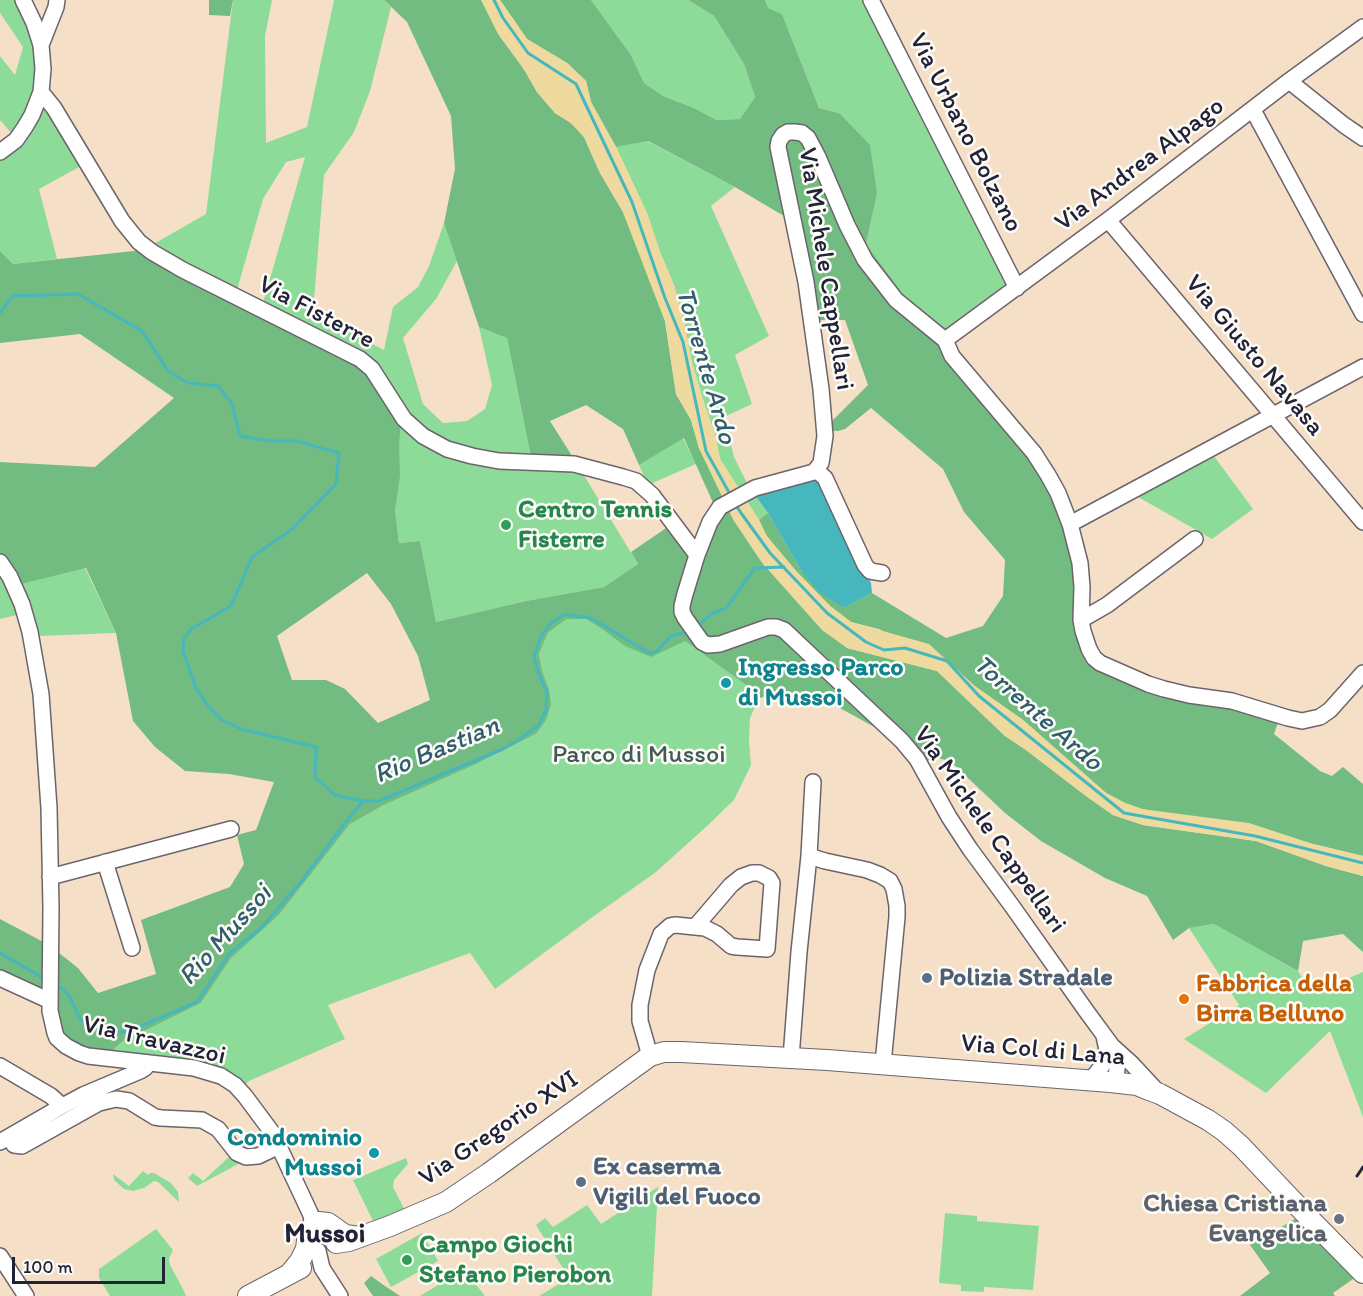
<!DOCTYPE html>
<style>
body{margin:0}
#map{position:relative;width:1363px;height:1296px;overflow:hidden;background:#f5e0c7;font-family:Itim,sans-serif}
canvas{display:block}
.scale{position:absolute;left:12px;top:1257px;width:153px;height:27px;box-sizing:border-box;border:3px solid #22223b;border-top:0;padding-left:8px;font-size:18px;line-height:21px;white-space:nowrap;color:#22223b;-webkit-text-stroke:4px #fdfcf7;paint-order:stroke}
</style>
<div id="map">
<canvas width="1363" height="1296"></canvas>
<div class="scale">100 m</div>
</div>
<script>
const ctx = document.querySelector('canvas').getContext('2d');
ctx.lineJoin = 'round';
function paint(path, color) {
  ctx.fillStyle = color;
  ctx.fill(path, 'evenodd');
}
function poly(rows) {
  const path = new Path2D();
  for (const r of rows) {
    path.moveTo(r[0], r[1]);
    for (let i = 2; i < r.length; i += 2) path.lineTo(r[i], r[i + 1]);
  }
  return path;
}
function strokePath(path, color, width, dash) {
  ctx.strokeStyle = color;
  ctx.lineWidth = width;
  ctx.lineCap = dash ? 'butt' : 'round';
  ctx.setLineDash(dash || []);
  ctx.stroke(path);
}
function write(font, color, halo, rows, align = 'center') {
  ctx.font = font + ' Itim,sans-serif';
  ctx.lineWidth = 5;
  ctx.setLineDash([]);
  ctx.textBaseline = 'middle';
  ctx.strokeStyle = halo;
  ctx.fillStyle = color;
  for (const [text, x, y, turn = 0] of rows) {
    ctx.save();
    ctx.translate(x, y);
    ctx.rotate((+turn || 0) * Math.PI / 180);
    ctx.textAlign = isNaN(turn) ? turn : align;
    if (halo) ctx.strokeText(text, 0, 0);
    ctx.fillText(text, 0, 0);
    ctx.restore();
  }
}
paint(poly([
 [0,0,17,0,37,42,35,85,81,166,39,189,57,259,13,264,0,251,0,147,14,136,0,120,0,56,15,75,23,47,0,13],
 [233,0,272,0,265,36,266,143,307,127,334,0,384,0,391,7,370,91,354,132,324,175,313,313,384,350,393,307,418,287,429,266,444,223,457,261,436,299,403,338,423,404,443,423,467,421,485,409,492,385,479,327,507,338,531,457,574,459,638,564,604,587,526,601,436,622,420,541,399,543,395,510,400,419,263,303,305,157,286,162,263,199,237,290,143,250,206,214],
 [591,0,688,0,714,16,744,64,755,97,740,119,715,120,694,108,663,96,644,83,631,55],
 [765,0,875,0,1020,289,940,344,866,244,877,194,839,113,819,108,782,14,767,8],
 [647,141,735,187,711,206,769,336,735,355,752,404,724,417,734,457,749,487,768,513,759,520,720,459,715,434,706,409,692,363,685,326,674,285,660,252,647,213,616,147],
 [683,438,696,464,648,485,639,465],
 [1211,452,1253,509,1212,539,1131,493],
 [0,554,22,584,85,568,116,633,38,636,30,612,0,619],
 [565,619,586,619,605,631,685,641,750,688,759,698,750,718,749,742,751,765,734,800,707,826,656,872,594,916,495,989,470,953,328,1005,345,1039,249,1081,241,1089,229,1077,106,1056,122,1042,201,1003,231,957,279,915,350,824,384,805,474,765,536,734,549,689,542,670,539,654,548,633],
 [1214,924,1298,971,1312,994,1363,972,1363,1117,1330,1031,1266,1093,1184,1039,1239,1005,1189,928],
 [231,1155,244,1161,197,1186,188,1178,193,1173,203,1181],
 [406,1158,408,1164,394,1180,393,1187,406,1212,375,1225,353,1180],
 [143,1171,148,1175,150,1173,154,1173,171,1183,178,1192,179,1202,158,1182,154,1181,144,1188,133,1191,124,1189,114,1180,113,1174,129,1186],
 [658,1187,652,1296,539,1296,569,1278,536,1225,545,1218,553,1227,587,1205,601,1224],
 [945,1213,977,1216,977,1221,1039,1226,1033,1290,984,1287,984,1292,961,1291,961,1285,939,1283],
 [156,1229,173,1250,169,1258,170,1265,183,1289,186,1296,110,1296,99,1278,99,1269],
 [422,1233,438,1261,391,1287,376,1259],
 [464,1269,485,1296,420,1296]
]), '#8ddb99');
paint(poly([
 [209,0,233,0,230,16,209,15],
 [384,0,481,0,525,71,537,92,555,113,571,123,584,137,600,173,623,212,665,321,676,394,691,420,699,448,733,519,763,564,847,648,937,671,1005,736,1026,750,1086,796,1113,815,1143,825,1256,841,1326,866,1363,876,1363,952,1343,934,1303,941,1298,971,1214,924,1189,928,1173,940,1147,896,1105,878,1041,841,1005,813,950,761,933,757,918,768,889,735,818,696,784,692,759,698,750,688,685,641,651,657,625,646,605,631,586,619,566,619,548,633,539,654,542,670,549,689,551,705,546,720,536,734,474,765,384,805,350,824,279,915,231,958,201,1003,122,1042,106,1056,66,1044,48,997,0,976,0,919,49,945,78,968,98,993,156,974,141,920,230,887,244,864,237,835,256,830,274,782,229,774,185,771,155,747,133,721,116,633,86,568,22,584,0,554,0,462,95,467,174,398,80,334,0,343,0,251,13,264,143,250,363,355,401,419,399,446,400,476,395,510,399,543,420,541,436,622,526,601,604,587,638,564,631,552,672,524,700,561,719,516,684,438,639,465,623,429,586,405,550,421,574,459,531,457,507,338,479,327,444,223,455,169,451,116,407,22],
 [367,573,391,604,418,656,430,700,378,723,345,689,326,680,292,680,277,636],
 [500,0,591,0,631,55,644,83,663,96,694,108,716,120,740,119,755,97,744,64,714,16,688,0,765,0,768,8,782,14,819,108,839,113,870,145,877,194,866,244,940,344,1031,454,1067,525,1080,599,1100,661,1173,689,1280,717,1274,734,1320,771,1332,776,1343,767,1363,784,1363,856,1313,844,1142,809,1125,803,1106,793,1023,720,976,687,879,629,851,622,830,606,796,571,766,536,759,520,768,513,802,572,844,608,872,593,946,638,983,626,1003,596,1005,560,964,512,943,469,871,408,845,429,838,431,823,430,868,385,845,320,814,320,805,268,784,216,735,187,648,141,616,147,591,102,586,81,567,63,527,39],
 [1302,1215,1356,1277,1333,1293,1335,1296,1240,1296,1270,1273,1250,1245],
 [371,1276,385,1286,400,1296,373,1296,364,1283]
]), '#72bb81');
paint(poly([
 [481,0,500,0,527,39,567,63,586,81,591,102,616,147,647,213,660,252,674,285,685,326,692,363,706,409,715,434,720,459,759,520,767,536,796,571,830,606,851,622,929,644,976,687,1023,720,1106,793,1125,803,1142,809,1249,823,1313,844,1363,856,1363,876,1326,866,1256,841,1143,825,1113,815,1086,796,1026,750,1005,736,937,671,847,648,822,630,763,564,733,519,699,448,691,420,676,394,665,321,623,212,600,173,584,137,571,123,555,113,537,92,525,71,498,34]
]), '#eeda9e');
paint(poly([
 [820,470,871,583,872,593,844,608,819,592,802,572,768,513,749,487]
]), '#47b7be');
strokePath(poly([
 [494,0,503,18,528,53,576,84,632,202,665,298,683,342,706,451,731,496],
 [0,313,12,296,78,294,142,331,168,371,188,383,218,386,232,404,240,436,269,441,296,441,339,453,336,484,291,530,252,557,231,606,191,629,184,639,183,651,196,688,207,705,222,720,241,729,316,747,315,777,335,795,363,801,379,801,503,749,520,739,539,725,546,710,547,692,540,677,534,656,541,636,551,623,565,614,591,618,649,653,656,652,671,636,688,632],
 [735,504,741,513,770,553,827,613,866,642,884,650,905,648,947,661,979,696,1124,813,1255,836,1363,863],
 [696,628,711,614,726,608,755,568,784,567],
 [0,953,45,979],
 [56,985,64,990,70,997,80,1019,88,1026,107,1032,121,1032,132,1030,197,1002,229,954,262,927,300,883,345,823,363,801]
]), '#47b7be', 3);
const minor = poly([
 [871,0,1017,288],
 [41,45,56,7,57,0],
 [1289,81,1344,125,1363,138],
 [41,92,54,108,122,221,139,242,152,252,183,270,360,359,372,369,404,419,423,436,447,449,472,456,499,461,574,464,623,477,636,481,652,495,697,555],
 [1253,110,1363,314],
 [0,152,16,140,25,127,32,115,41,92,43,69,41,45,34,23,23,0],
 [1108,220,1363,522],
 [945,340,896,300,865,260,847,225,818,157,808,138,802,133,795,132,788,132,783,135,779,141,778,147,806,282,821,389,825,436,821,463,814,472,755,488,720,507,710,522,697,555,685,594,682,606,682,612,685,618,702,642,708,645,720,644,768,627,776,627,784,630,902,741,917,759,949,817,970,849,1012,906,1087,1012,1112,1046,1132,1064,1158,1092],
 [945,340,952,356,1034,453,1048,475,1058,493,1070,524,1080,563,1082,587,1081,620,1083,631,1089,649,1094,658,1100,663,1148,684,1164,689,1189,695,1232,701,1288,718,1302,721,1320,717,1330,710,1363,673],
 [945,340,1108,220,1289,81,1363,27],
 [816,470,825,478,865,565,870,571,882,573],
 [1070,524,1363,367],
 [0,562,10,577,22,604,30,632,41,694,49,808,51,908,50,1011,55,1033,57,1038,66,1046,79,1053,88,1056,194,1068,221,1076,235,1085,245,1096,271,1131,275,1138,311,1215,312,1220,308,1232],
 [1081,620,1107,605,1195,539],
 [809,856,813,782],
 [105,862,132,948],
 [50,877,231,829],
 [0,978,50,1001],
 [1112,1046,1118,1062,1115,1083],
 [650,1056,640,1021,640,1005,647,970,661,934,670,926,676,925,695,927,705,928,717,934,731,946,737,947,767,949,772,883,769,878,759,873,752,873,741,877,731,885,695,927],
 [791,1058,799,952,809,856,825,861,867,870,880,875,890,881,894,889,897,906,897,917,883,1064],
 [0,1066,51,1096,62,1106],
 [1090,1081,1102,1066,1107,1058,1107,1050,1104,1036],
 [9,1137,14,1145,22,1146,99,1103,116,1099,129,1101,155,1117,161,1118,202,1120,218,1129,237,1153,246,1157,258,1156,279,1146],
 [0,1142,57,1109,83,1095,140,1071,145,1068,149,1063],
 [318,1251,322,1268,340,1296],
 [0,1256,26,1296]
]);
const major = poly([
 [336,1243,349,1241,390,1226,446,1202,489,1173,650,1056,664,1052,681,1052,827,1060,1110,1082,1137,1085,1149,1090,1160,1094,1208,1120,1224,1131,1241,1146,1310,1219,1363,1273],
 [291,1272,300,1261,306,1249,308,1232,315,1224,319,1222,328,1223,345,1235,360,1237],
 [248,1296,301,1268]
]);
strokePath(minor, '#6c646c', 18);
strokePath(major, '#6c646c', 22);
strokePath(minor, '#fff', 15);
strokePath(major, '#fff', 20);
strokePath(poly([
 [1357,1176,1363,1167]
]), '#22223b', 3);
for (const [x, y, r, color] of [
 [506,525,6,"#2e9e5b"],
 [726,683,6,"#0f9aa8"],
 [927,978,6,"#5c6f8a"],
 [1184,999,6,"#e8710a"],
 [374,1153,6,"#0f9aa8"],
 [581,1182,6,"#5c6f8a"],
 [1339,1219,6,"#6b7280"],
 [407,1260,6,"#2e9e5b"]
]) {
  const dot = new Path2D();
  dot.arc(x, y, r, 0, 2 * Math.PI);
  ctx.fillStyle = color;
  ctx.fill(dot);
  strokePath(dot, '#fdfcf7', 2);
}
write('26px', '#22223b', '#fdfcf7', [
 ["Via Urbano Bolzano",965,133,63],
 ["Via Andrea Alpago",1140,165,-37],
 ["Via Michele Cappellari",825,269,81],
 ["Via Fisterre",316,313,28],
 ["Via Giusto Navasa",1254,356,50],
 ["Via Michele Cappellari",989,830,55],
 ["Via Travazzoi",154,1041,13],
 ["Via Col di Lana",1043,1051,5],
 ["Via Gregorio XVI",499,1129,-34]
]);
write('bold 26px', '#27864d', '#fdfcf7', [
 ["Centro Tennis",518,510],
 ["Fisterre",518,540],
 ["Campo Giochi",419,1245],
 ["Stefano Pierobon",419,1275]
], 'left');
write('bold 26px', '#0d838f', '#fdfcf7', [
 ["Ingresso Parco",738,668],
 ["di Mussoi",738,698],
 ["Condominio",362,1138,"right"],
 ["Mussoi",362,1168,"right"]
], 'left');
write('26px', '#425a57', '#fdfcf7', [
 ["Parco di Mussoi",639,755]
]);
write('bold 26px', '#4e5e75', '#fdfcf7', [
 ["Polizia Stradale",939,978],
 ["Ex caserma",593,1167],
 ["Vigili del Fuoco",593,1197]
], 'left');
write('bold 26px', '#c56008', '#fdfcf7', [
 ["Fabbrica della",1196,984],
 ["Birra Belluno",1196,1014]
], 'left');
write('bold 26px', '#5b616d', '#fdfcf7', [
 ["Chiesa Cristiana",1327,1204],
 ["Evangelica",1327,1234]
], 'right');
write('italic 27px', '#315e6f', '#fdfcf7', [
 ["Torrente Ardo",705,366,74],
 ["Torrente Ardo",1037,714,41],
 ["Rio Bastian",437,751,-23],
 ["Rio Mussoi",226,936,-48]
]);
write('bold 27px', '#22223b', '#fdfcf7', [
 ["Mussoi",325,1235]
]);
</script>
